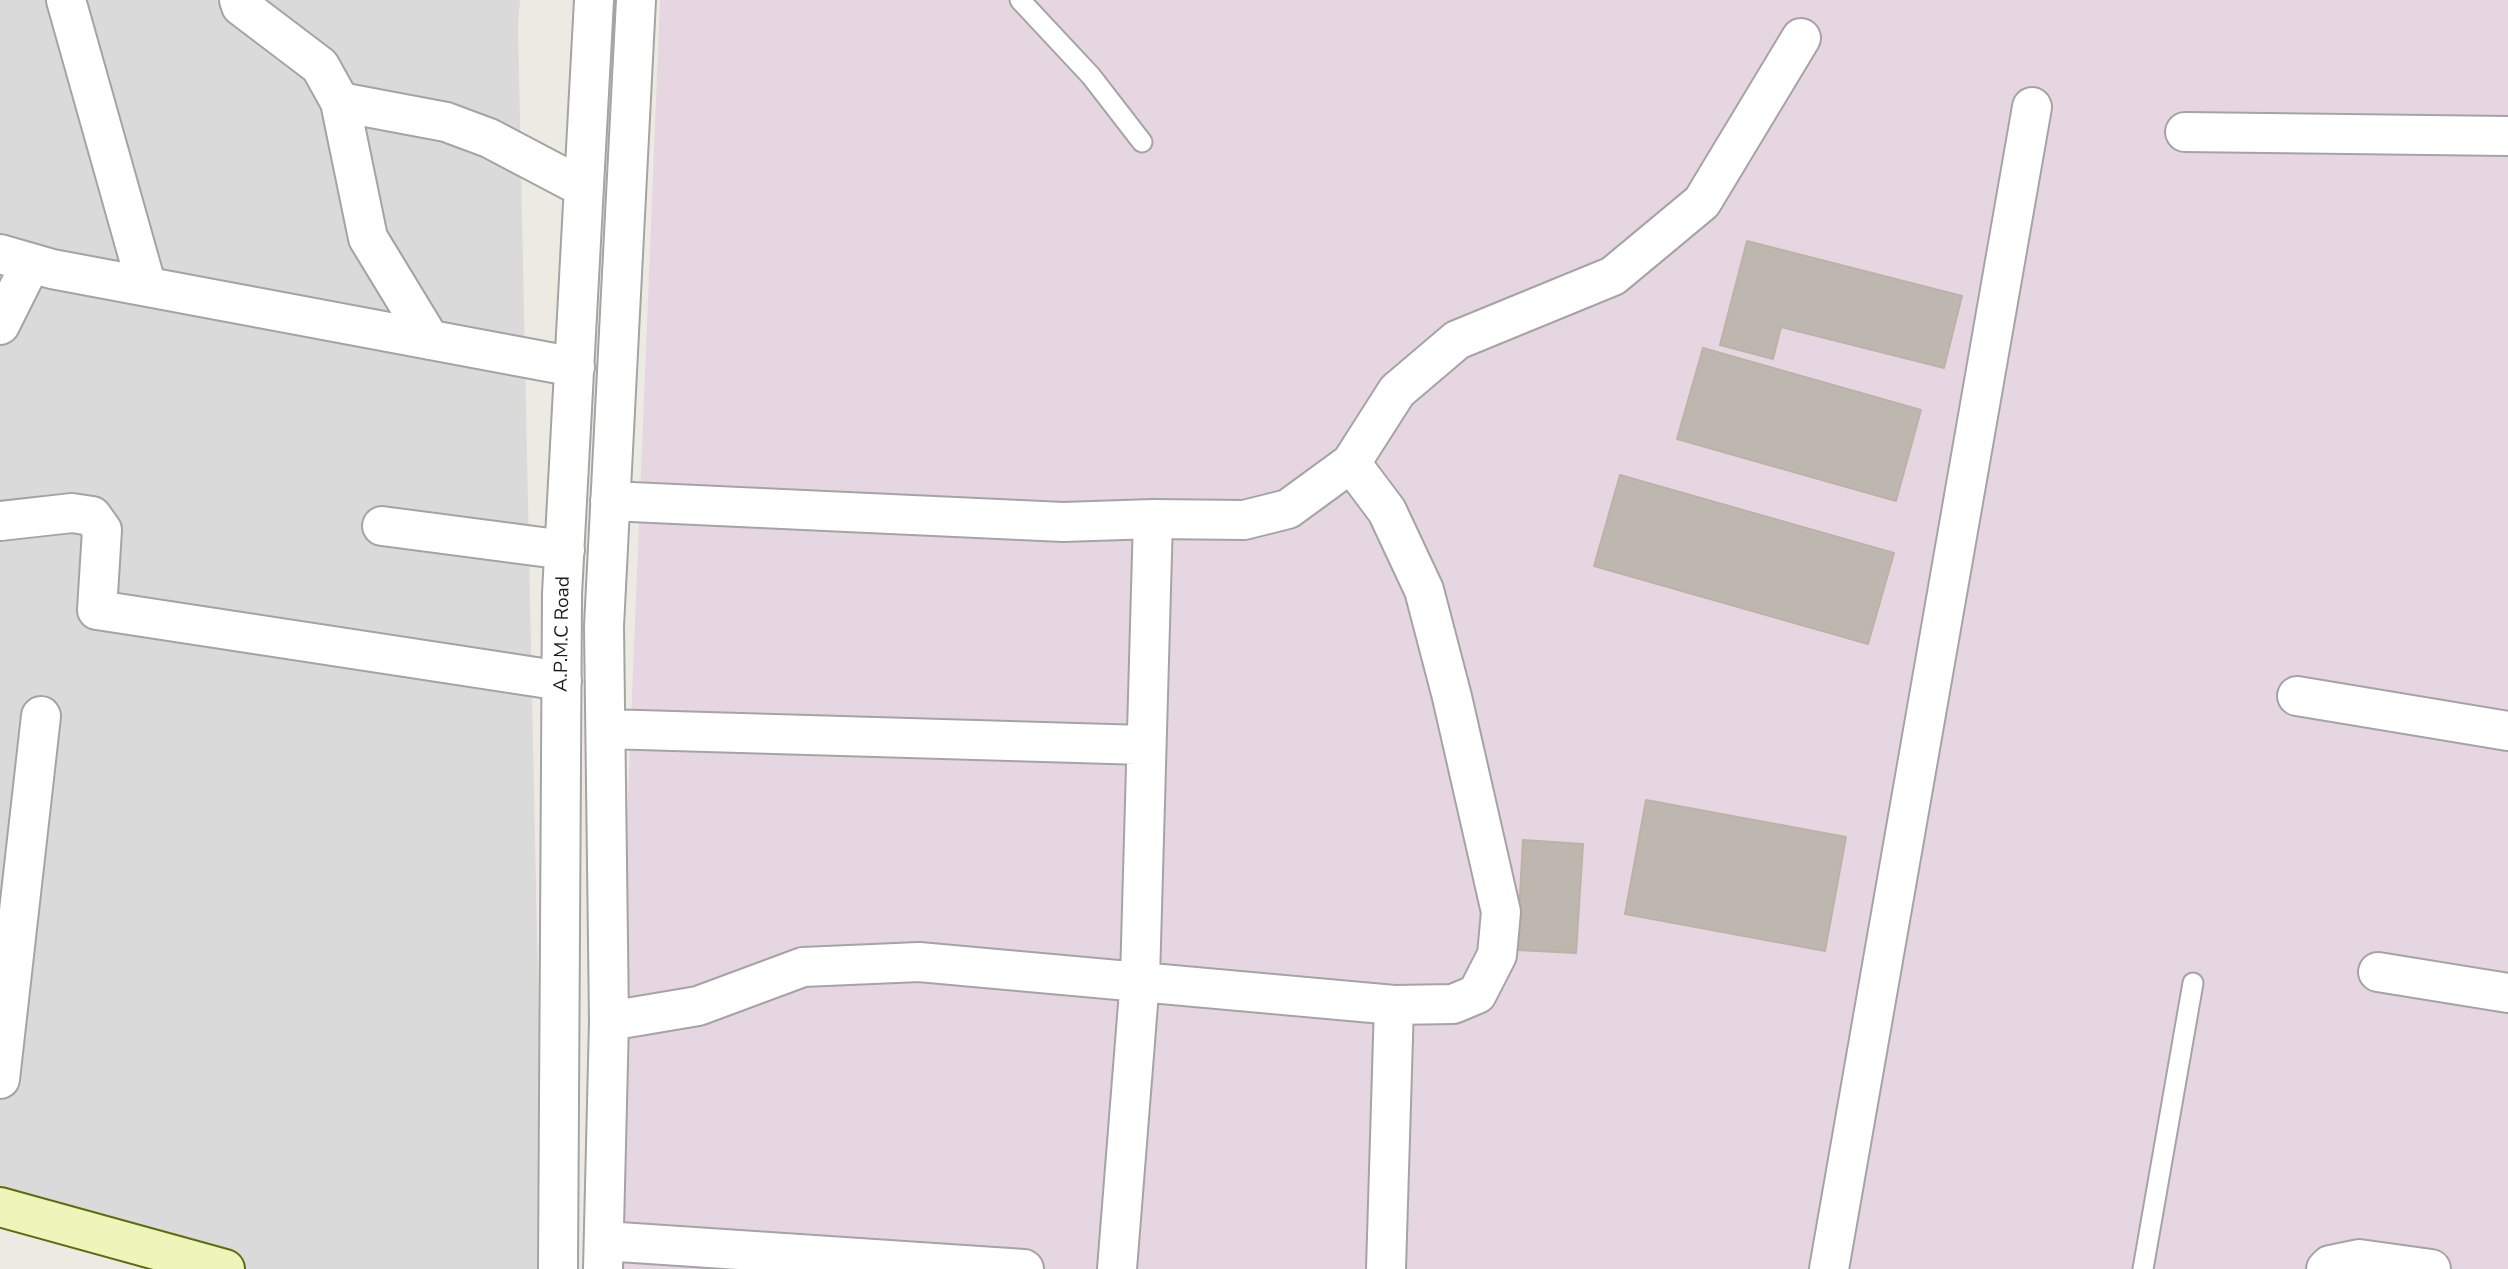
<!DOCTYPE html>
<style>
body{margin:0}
canvas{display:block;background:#edeae3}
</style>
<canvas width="2508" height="1269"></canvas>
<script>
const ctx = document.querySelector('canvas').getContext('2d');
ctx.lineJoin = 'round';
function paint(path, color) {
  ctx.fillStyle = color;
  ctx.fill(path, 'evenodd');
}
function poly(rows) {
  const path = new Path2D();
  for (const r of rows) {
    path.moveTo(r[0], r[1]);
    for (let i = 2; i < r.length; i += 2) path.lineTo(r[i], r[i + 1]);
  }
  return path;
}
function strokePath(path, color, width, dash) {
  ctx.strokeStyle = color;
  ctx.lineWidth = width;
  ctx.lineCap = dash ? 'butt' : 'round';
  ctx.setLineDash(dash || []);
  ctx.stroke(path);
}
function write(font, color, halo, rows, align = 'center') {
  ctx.font = font + ' "Nunito Sans",sans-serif';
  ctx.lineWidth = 6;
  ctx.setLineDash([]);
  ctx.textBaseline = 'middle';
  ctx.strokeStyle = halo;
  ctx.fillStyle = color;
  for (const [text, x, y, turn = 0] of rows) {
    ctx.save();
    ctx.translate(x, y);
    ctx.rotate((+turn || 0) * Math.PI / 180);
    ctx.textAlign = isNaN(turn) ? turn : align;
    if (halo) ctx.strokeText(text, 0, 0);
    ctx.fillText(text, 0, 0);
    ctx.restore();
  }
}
paint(poly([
 [0,0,520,0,518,25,544,1269,153,1269,0,1208]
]), '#dbdada');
paint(poly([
 [660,0,2508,0,2508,1269,609,1269]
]), '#e6d6e2');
const building = poly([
 [1747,241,1962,296,1944,368,1781,327,1773,359,1720,345,1747,241],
 [1703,348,1921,410,1896,501,1677,439,1703,348],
 [1620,475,1894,553,1868,644,1594,566,1620,475],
 [1646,800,1846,837,1825,951,1625,914,1646,800],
 [1523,840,1583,844,1576,953,1517,950,1523,840]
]);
paint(building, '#beb7b0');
strokePath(building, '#beb2a7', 2);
const service = poly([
 [1020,0,1091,76,1142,142],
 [2143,1269,2193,983]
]);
const minor = poly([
 [66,0,146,284],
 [239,0,241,6,320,66,340,102,368,238,430,340],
 [340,102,446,122,489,138,584,188],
 [2185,132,2508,136],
 [0,254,52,269,575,367],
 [0,325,31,263],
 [610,501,1063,522,1153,519],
 [0,521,72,513,92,516,102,530,97,610,562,681],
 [382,526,565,550],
 [2297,696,2508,731],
 [606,729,1144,745],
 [2378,972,2508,993],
 [609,1021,698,1006,803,967,919,962,1394,1005,1453,1004,1477,994,1497,955,1501,912,1452,697,1424,590,1387,511,1351,463],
 [0,1079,41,716],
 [604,1241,1024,1269],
 [558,1269,562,594,594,0],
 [603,1269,609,1021,604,626,636,0],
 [1117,1269,1140,979,1153,519,1244,520,1288,509,1351,463,1397,391,1457,340,1613,276,1702,202,1801,38],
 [1386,1269,1394,1005],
 [1829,1269,2032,107],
 [2326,1269,2330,1265,2359,1259,2431,1269]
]);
const secondary = poly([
 [0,1207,225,1269]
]);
strokePath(service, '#a4a4a4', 23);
strokePath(minor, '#a4a4a4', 42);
strokePath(secondary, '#5d6c0c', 42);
strokePath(service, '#fff', 19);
strokePath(minor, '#fff', 38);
strokePath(secondary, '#eff5ba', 38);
write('19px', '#1d1d1d', '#fff', [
 ["A.P.M.C Road",563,634,-89]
]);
</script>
